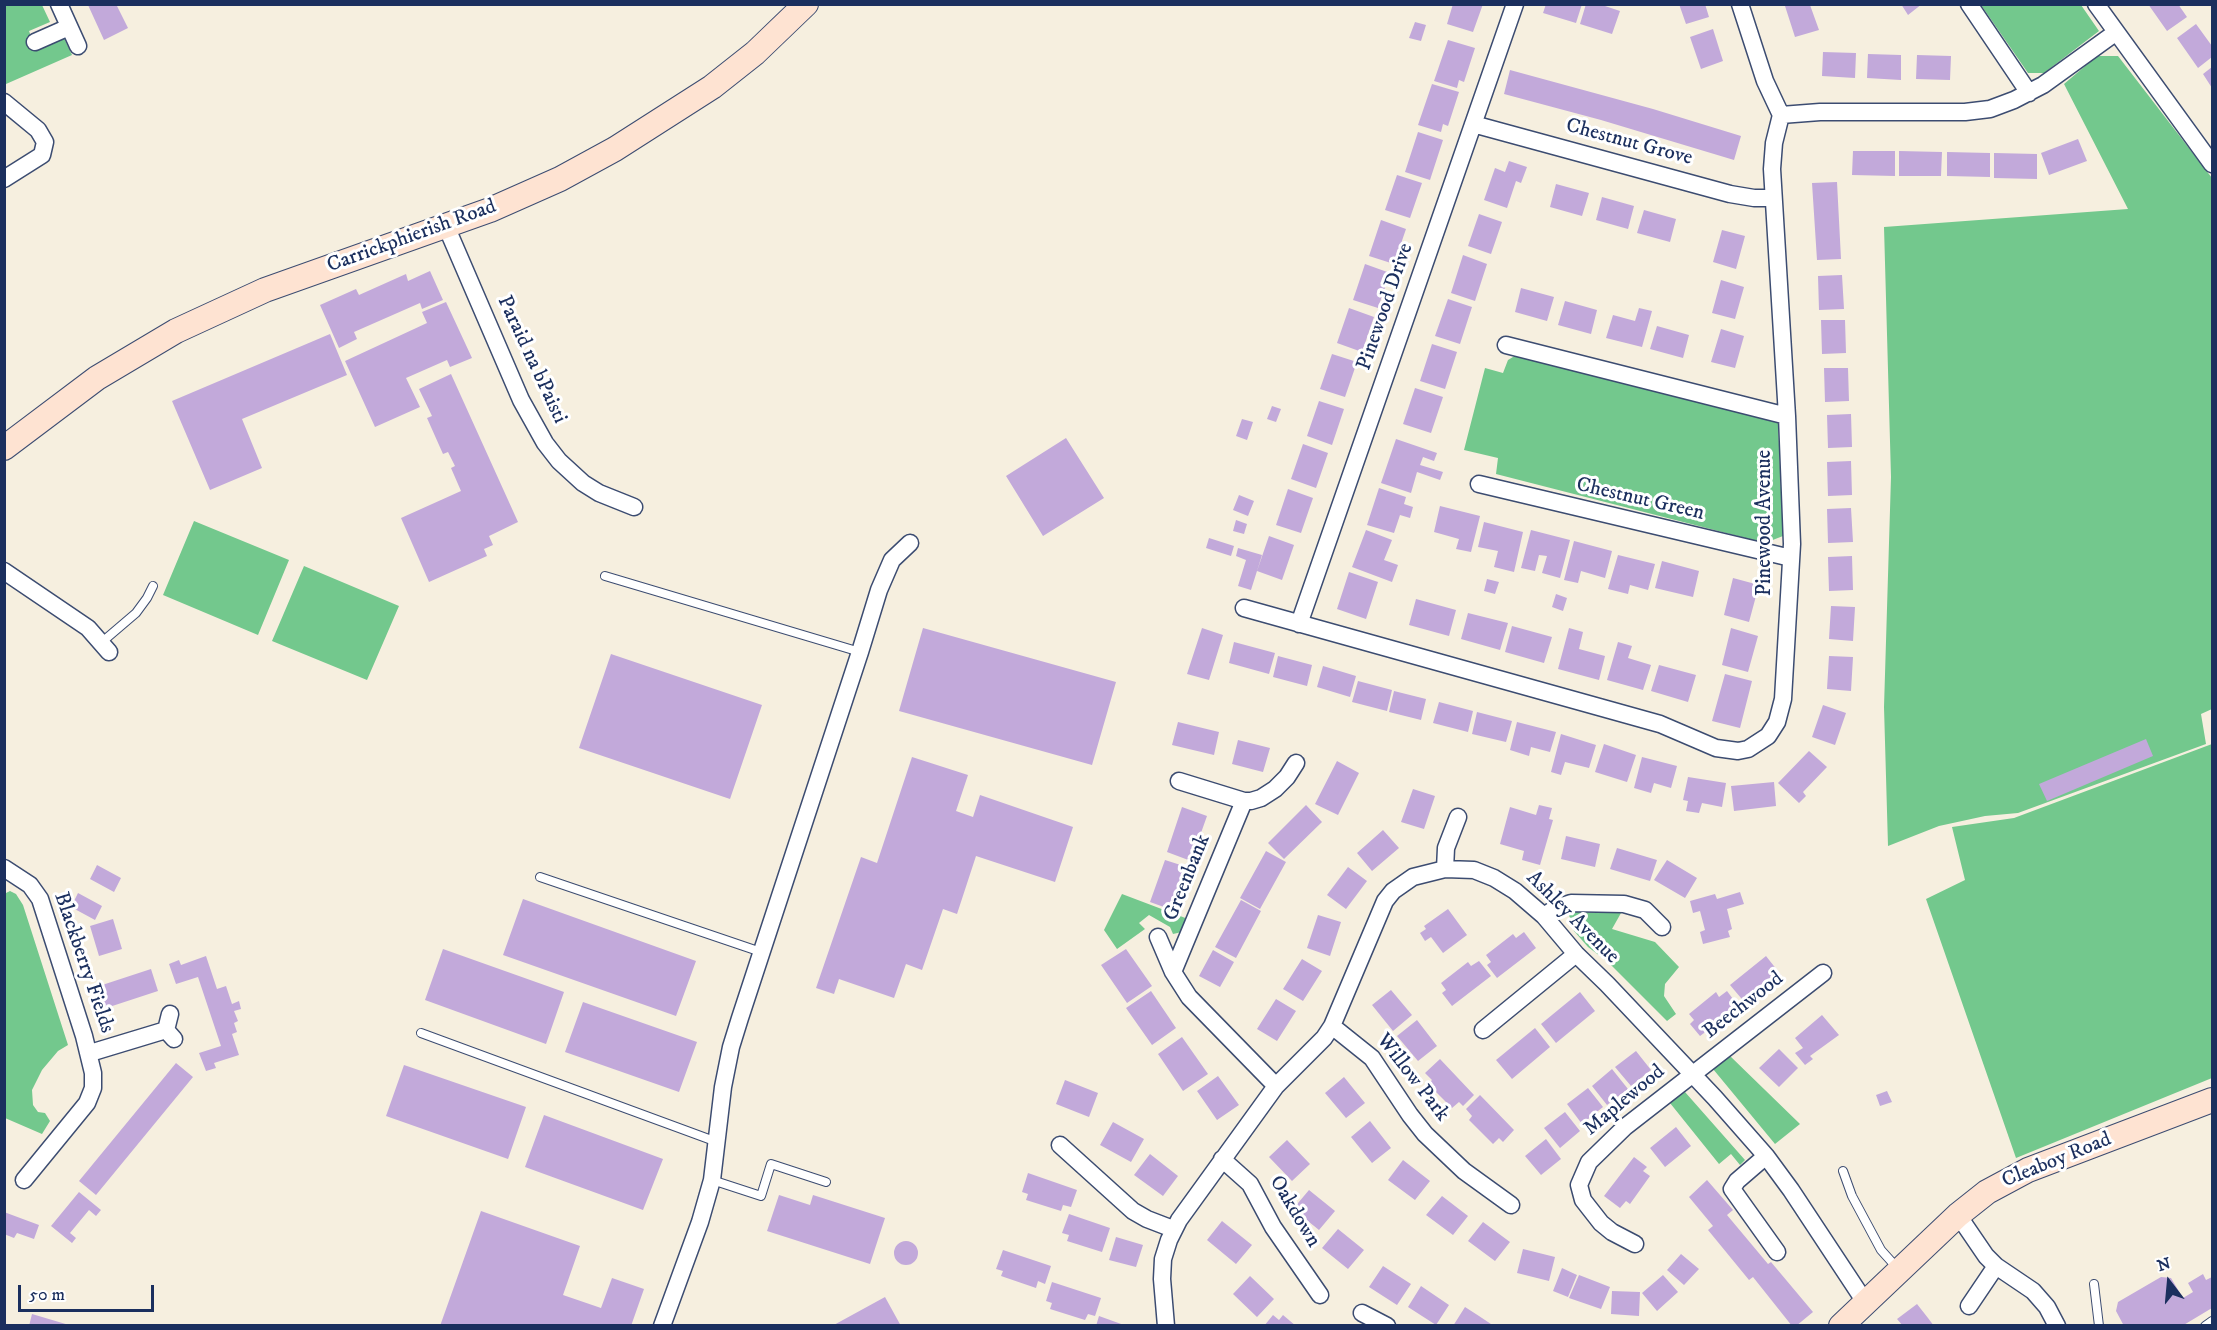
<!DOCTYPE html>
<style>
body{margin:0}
#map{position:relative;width:2217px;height:1330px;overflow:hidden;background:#f6efdf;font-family:"IM FELL DW Pica",serif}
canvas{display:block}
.frame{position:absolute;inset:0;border:6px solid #1b2f5e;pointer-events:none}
.north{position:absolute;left:2139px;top:1252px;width:60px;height:60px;-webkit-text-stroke:4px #fff;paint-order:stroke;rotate:344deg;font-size:16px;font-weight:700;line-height:24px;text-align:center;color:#1b2f5e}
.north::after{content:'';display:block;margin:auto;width:21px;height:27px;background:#1b2f5e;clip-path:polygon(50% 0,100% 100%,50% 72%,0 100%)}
.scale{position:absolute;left:18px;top:1285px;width:136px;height:27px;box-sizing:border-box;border:3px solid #1b2f5e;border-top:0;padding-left:8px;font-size:18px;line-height:21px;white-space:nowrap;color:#1b2f5e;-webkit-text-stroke:4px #fff;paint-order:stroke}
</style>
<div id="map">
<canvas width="2217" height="1330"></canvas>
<div class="frame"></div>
<div class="north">N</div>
<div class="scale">50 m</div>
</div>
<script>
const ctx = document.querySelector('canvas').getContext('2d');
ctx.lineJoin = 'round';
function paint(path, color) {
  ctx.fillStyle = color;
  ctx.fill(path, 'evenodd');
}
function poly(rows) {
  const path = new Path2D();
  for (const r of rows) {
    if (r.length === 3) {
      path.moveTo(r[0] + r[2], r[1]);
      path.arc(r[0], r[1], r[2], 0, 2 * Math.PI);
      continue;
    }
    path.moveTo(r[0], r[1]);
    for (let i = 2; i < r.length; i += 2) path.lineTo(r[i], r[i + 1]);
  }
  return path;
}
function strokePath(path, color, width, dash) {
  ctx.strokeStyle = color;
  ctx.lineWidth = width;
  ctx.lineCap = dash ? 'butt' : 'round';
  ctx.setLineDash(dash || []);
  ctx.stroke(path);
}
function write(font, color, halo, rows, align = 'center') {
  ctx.font = font + ' "IM FELL DW Pica",serif';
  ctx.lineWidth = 6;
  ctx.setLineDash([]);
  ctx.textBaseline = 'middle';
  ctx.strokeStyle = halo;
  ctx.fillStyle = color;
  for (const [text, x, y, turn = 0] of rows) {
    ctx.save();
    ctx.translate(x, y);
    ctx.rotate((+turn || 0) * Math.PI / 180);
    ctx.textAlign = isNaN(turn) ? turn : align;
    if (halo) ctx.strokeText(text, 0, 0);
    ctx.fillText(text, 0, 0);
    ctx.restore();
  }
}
paint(poly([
 [4,5,42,5,50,22,29,31,35,47,64,38,72,55,6,84,4,83],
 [1981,5,2081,5,2099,31,2044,73,2028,73],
 [2097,56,2118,56,2212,178,2212,709,2201,714,2206,744,2018,813,1985,816,1939,826,1888,846,1884,707,1891,477,1884,227,2128,209,2064,84],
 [1518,354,1778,423,1783,536,1765,543,1496,474,1498,458,1464,450,1485,368,1503,373,1508,360],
 [194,521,289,560,258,635,163,595],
 [304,566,399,606,367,680,272,641],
 [2212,744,2212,1078,2016,1158,1926,899,1965,880,1952,827,2014,818],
 [10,891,16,894,23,905,68,1045,58,1051,42,1070,32,1090,33,1105,38,1112,45,1113,50,1121,42,1134,5,1118,4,894],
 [1122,894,1188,919,1182,932,1173,934,1170,927,1149,915,1139,923,1145,929,1117,949,1104,930],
 [1568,912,1621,913,1612,929,1655,942,1679,967,1665,984,1664,996,1676,1014,1667,1021,1608,962,1588,947,1574,931],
 [1729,1055,1800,1124,1775,1144,1713,1069],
 [1685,1092,1745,1160,1740,1165,1731,1154,1719,1164,1670,1103]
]), '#73c88d');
paint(poly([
 [90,4,116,4,128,28,104,40,88,5],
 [1453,4,1483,4,1473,32,1447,24],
 [1546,4,1582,4,1576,23,1543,13],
 [1586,4,1599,4,1620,11,1612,34,1580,24],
 [1679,4,1705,4,1709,17,1686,24],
 [1901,4,1922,4,1908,15],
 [2148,4,2178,4,2187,17,2167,31],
 [1788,5,1810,5,1819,30,1795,37,1785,6],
 [1415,22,1426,25,1421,41,1409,38],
 [2196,24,2212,46,2212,57,2198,68,2177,38],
 [1713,29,1723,61,1701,69,1690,37],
 [1448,40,1475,48,1464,82,1459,80,1457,88,1434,81],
 [1823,52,1856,53,1855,78,1822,76],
 [1868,54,1901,55,1901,80,1867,78],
 [1917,55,1951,56,1950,80,1916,79],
 [2212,67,2212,88,2203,74],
 [1510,70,1653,109,1741,136,1734,160,1601,120,1504,94],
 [1432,84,1459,92,1448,126,1443,124,1441,132,1418,125],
 [1418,132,1443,140,1430,180,1405,172],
 [2078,139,2087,161,2049,175,2041,153],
 [1853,151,1895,151,1895,176,1852,175],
 [1899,151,1942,152,1941,176,1899,176],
 [1947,152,1990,153,1990,177,1947,176],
 [1994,153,2037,154,2037,179,1994,178],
 [1509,161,1527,167,1521,183,1516,181,1507,208,1484,200,1495,168,1505,172],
 [1397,175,1422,183,1410,218,1385,210],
 [1837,182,1841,259,1817,260,1812,183],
 [1556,184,1589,193,1582,216,1550,207],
 [1602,197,1634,206,1628,229,1596,220],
 [1644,210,1676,219,1670,242,1637,233],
 [1479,214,1502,222,1491,254,1468,246],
 [1381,220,1406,229,1394,264,1369,256],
 [1722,230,1745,236,1736,269,1713,262],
 [1463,255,1487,264,1475,301,1451,293],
 [1365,264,1390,273,1378,308,1353,300],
 [430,271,443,300,422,309,420,303,354,332,357,339,339,348,320,305,356,289,359,295,406,274,408,281],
 [1842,275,1844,309,1819,310,1818,276],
 [1721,280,1744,287,1735,319,1712,313],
 [1521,288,1554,297,1547,321,1515,312],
 [1448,299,1472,307,1460,344,1435,336],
 [1565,301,1597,310,1591,334,1558,325],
 [446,302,472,358,450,367,447,360,406,378,420,407,375,427,345,361,427,323,422,312],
 [1349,308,1374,317,1362,352,1337,343],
 [1639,308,1652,311,1642,347,1606,338,1613,315,1635,321],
 [1821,320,1845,320,1846,353,1822,354],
 [1657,326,1689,335,1683,358,1650,349],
 [1721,329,1744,336,1735,368,1711,362],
 [330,334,347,375,242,419,262,468,210,490,172,401],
 [1432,344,1457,352,1445,389,1420,381],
 [1332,354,1357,362,1345,397,1320,389],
 [1824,368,1848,368,1849,401,1825,402],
 [451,374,518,522,489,536,493,545,484,549,487,556,429,582,401,518,461,491,451,468,455,466,448,452,443,454,427,418,432,416,419,389],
 [1415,388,1443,397,1431,433,1403,424],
 [1319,401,1344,409,1332,445,1307,436],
 [1272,406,1281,409,1276,422,1267,419],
 [1851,414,1852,447,1828,448,1827,415],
 [1242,419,1253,422,1247,440,1236,436],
 [1066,438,1104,498,1043,536,1006,476],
 [1396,439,1437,453,1434,461,1423,457,1420,465,1443,472,1440,480,1417,472,1411,493,1381,483],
 [1303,444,1328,453,1316,488,1291,479],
 [1851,461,1852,495,1828,496,1827,462],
 [1379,488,1406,497,1404,504,1413,507,1410,518,1400,515,1394,533,1367,525],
 [1288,489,1313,498,1301,533,1276,525],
 [1239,495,1254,501,1248,516,1233,510],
 [1440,506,1480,516,1471,552,1456,549,1459,539,1434,532],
 [1851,508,1853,542,1828,543,1827,509],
 [1236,520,1247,524,1244,534,1233,531],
 [1484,522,1523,532,1514,572,1494,567,1498,551,1478,547],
 [1366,530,1392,540,1384,560,1398,565,1392,582,1352,567],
 [1531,530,1570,540,1560,578,1542,573,1547,556,1539,555,1535,571,1521,568],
 [1269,536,1294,545,1282,580,1257,571],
 [1209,538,1234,546,1231,556,1206,548],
 [1574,541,1612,551,1605,578,1581,571,1578,583,1564,580],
 [1238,548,1262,555,1251,590,1238,586,1246,560,1236,556],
 [1618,555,1655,564,1648,590,1630,585,1628,594,1608,589],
 [1852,556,1853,590,1829,591,1828,557],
 [1662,561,1699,571,1693,597,1655,588],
 [1349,572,1378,582,1366,619,1337,609],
 [1733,578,1759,585,1749,622,1724,615],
 [1487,579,1499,582,1495,594,1484,591],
 [1556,594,1567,598,1563,611,1552,607],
 [1416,599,1456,610,1449,636,1409,625],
 [1831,606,1855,607,1853,641,1829,639],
 [1468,613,1508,623,1500,650,1461,639],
 [1512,626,1552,637,1544,663,1505,652],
 [923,628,1116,682,1092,765,899,711],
 [1202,628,1223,635,1209,680,1187,674],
 [1569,628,1583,632,1579,649,1605,656,1599,680,1558,669],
 [1731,628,1758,636,1748,672,1722,665],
 [1234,642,1275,653,1269,674,1229,663],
 [1618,642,1632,646,1628,658,1651,665,1643,690,1607,680],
 [611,654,762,705,730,799,579,748],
 [1278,656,1312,665,1307,686,1273,677],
 [1829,656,1853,657,1851,691,1827,689],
 [1659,665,1696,675,1688,702,1651,691],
 [1323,666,1356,676,1350,697,1317,687],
 [1725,674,1752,681,1740,728,1712,721],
 [1358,681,1392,690,1387,711,1352,702],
 [1394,691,1426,699,1421,720,1389,712],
 [1439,702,1473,711,1468,732,1433,723],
 [1823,705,1846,713,1835,745,1812,737],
 [1477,712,1512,721,1506,742,1472,734],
 [1178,722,1219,732,1214,755,1172,745],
 [1517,722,1556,732,1550,752,1531,747,1529,756,1510,750],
 [1561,734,1596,745,1589,768,1565,762,1561,775,1551,772],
 [2146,739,2153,756,2047,801,2039,784],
 [1238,740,1270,748,1263,772,1232,764],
 [1604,744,1636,755,1627,782,1595,772],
 [1809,751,1827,767,1803,792,1806,796,1799,803,1778,783],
 [912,757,968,775,956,811,973,817,980,795,1073,827,1055,882,976,856,957,914,943,909,922,970,906,964,894,998,839,979,834,994,816,988,861,857,877,863],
 [1642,757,1677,766,1671,788,1654,783,1651,793,1634,788],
 [1337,761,1359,773,1338,815,1315,804],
 [1688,777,1726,783,1722,807,1702,803,1699,813,1686,811,1688,801,1683,800],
 [1774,782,1776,806,1734,811,1731,786],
 [1413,789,1435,796,1424,829,1401,822],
 [1306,805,1322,822,1284,859,1268,843],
 [1539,805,1552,808,1549,819,1553,820,1540,865,1522,860,1524,851,1500,844,1510,807,1536,815],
 [1182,807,1207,816,1191,861,1167,852],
 [1383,830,1399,848,1372,871,1357,853],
 [1566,836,1600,844,1595,867,1561,859],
 [1617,848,1657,860,1650,881,1610,869],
 [1266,851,1286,862,1260,909,1240,898],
 [1165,860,1190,868,1175,911,1150,902],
 [1667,860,1697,878,1685,898,1654,880],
 [97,865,121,878,114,892,90,879],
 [1348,867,1367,881,1346,909,1327,895],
 [1740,892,1744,904,1727,909,1732,929,1728,931,1730,937,1703,944,1700,932,1705,930,1700,911,1693,913,1690,901,1715,894,1717,899],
 [78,893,102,906,95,920,71,907],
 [523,899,696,961,676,1016,503,955],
 [1241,900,1261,911,1236,958,1215,947],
 [1448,909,1467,935,1443,953,1431,937,1425,941,1420,933,1426,929,1424,926],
 [1318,915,1341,922,1330,956,1307,948],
 [113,919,122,949,99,956,90,926],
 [1524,932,1536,948,1497,978,1487,965,1491,962,1486,955,1513,934,1516,938],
 [443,949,564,992,546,1044,425,1000],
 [1126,949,1152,986,1127,1003,1101,965],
 [1213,950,1234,962,1220,987,1199,976],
 [206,956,217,989,226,986,232,1004,239,1001,241,1009,234,1011,238,1021,234,1023,237,1032,232,1034,239,1055,214,1063,216,1068,206,1071,199,1053,221,1046,198,977,176,984,169,964,179,960,181,965],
 [1766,956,1781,975,1746,1004,1730,985],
 [1302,959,1322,971,1303,1001,1283,989],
 [1479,961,1491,976,1452,1006,1442,993,1446,990,1441,983,1468,962,1471,966],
 [151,969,158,991,97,1011,90,989],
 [1391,990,1412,1015,1393,1031,1372,1005],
 [1151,991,1176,1028,1152,1045,1126,1008],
 [1727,991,1739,1007,1700,1036,1690,1024,1694,1020,1689,1014,1716,992,1719,997],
 [1580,992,1595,1011,1556,1043,1541,1024],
 [1276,999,1296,1011,1277,1041,1257,1029],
 [583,1002,697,1042,679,1092,565,1052],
 [1822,1015,1839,1035,1810,1056,1813,1059,1805,1065,1795,1053,1803,1048,1795,1038],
 [1417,1020,1437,1046,1418,1061,1397,1036],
 [1535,1028,1550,1047,1512,1079,1496,1060],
 [1182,1037,1208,1074,1183,1091,1158,1054],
 [1779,1049,1798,1068,1779,1087,1759,1068],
 [1636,1051,1651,1070,1631,1086,1615,1067],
 [1440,1059,1474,1095,1463,1106,1459,1102,1452,1108,1428,1084,1432,1080,1425,1073],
 [176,1063,193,1077,96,1195,79,1181],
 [404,1065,526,1107,508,1159,386,1116],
 [1612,1069,1628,1089,1607,1105,1592,1086],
 [1218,1076,1239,1105,1217,1120,1197,1091],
 [1344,1077,1365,1103,1346,1118,1325,1093],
 [1065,1080,1098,1093,1089,1117,1056,1104],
 [1588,1088,1603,1107,1582,1124,1567,1104],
 [1887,1091,1892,1102,1880,1106,1876,1095],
 [1480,1095,1514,1130,1503,1142,1499,1138,1493,1144,1469,1120,1472,1116,1466,1109],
 [1565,1112,1580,1131,1560,1148,1544,1128],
 [544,1115,663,1159,643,1210,525,1167],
 [1370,1121,1391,1148,1372,1163,1351,1137],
 [1113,1122,1144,1139,1131,1162,1100,1145],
 [1676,1127,1691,1146,1665,1167,1650,1148],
 [1546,1139,1561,1159,1541,1175,1525,1156],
 [1287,1140,1310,1164,1292,1181,1269,1157],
 [1150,1154,1178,1176,1163,1196,1134,1175],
 [1634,1157,1647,1167,1643,1171,1650,1176,1630,1204,1626,1201,1620,1208,1604,1196],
 [1403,1160,1430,1181,1415,1200,1388,1180],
 [1028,1173,1077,1190,1071,1207,1063,1205,1061,1211,1026,1200,1028,1194,1022,1192],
 [1707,1180,1733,1210,1727,1215,1768,1264,1771,1262,1813,1312,1796,1326,1792,1326,1753,1277,1749,1280,1708,1230,1713,1226,1689,1197],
 [1309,1190,1335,1211,1319,1230,1293,1209],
 [79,1192,101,1210,96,1216,89,1210,70,1233,76,1238,72,1243,51,1226],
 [779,1195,810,1205,813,1195,885,1218,870,1264,767,1231],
 [1442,1196,1468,1216,1453,1235,1426,1215],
 [481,1211,580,1246,563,1295,601,1308,612,1278,644,1289,631,1326,440,1326],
 [4,1212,39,1225,34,1239,17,1233,14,1238,4,1234],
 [1069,1214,1110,1228,1102,1252,1067,1241,1069,1235,1062,1233],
 [1222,1221,1252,1245,1236,1264,1207,1240],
 [1483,1222,1510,1242,1495,1261,1468,1241],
 [1338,1229,1364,1250,1348,1269,1322,1248],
 [1116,1237,1143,1245,1136,1267,1109,1260],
 [906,1253,12],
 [1523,1249,1555,1257,1549,1281,1517,1273],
 [1003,1250,1051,1266,1045,1284,1038,1281,1036,1288,1001,1276,1003,1271,996,1269],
 [1681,1254,1699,1269,1684,1285,1667,1270],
 [1383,1266,1411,1284,1397,1305,1369,1287],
 [1562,1268,1577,1275,1568,1297,1553,1291],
 [2203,1274,2206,1280,2212,1277,2212,1308,2182,1326,2124,1326,2116,1311,2118,1302,2161,1277,2171,1278,2183,1298,2193,1292,2188,1283],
 [1579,1275,1610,1287,1601,1309,1569,1298],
 [1663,1275,1678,1292,1657,1311,1642,1293],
 [1250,1276,1274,1299,1257,1317,1233,1294],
 [1052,1282,1101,1298,1095,1316,1088,1314,1085,1320,1050,1309,1052,1303,1046,1301],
 [1421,1286,1449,1305,1436,1325,1408,1307],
 [1612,1291,1640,1292,1639,1316,1611,1314],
 [885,1297,901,1326,832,1326],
 [1917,1304,1928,1318,1934,1326,1903,1326,1897,1319],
 [1465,1307,1479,1316,1494,1326,1453,1326],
 [32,1314,69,1325,69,1326,29,1326],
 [1273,1315,1279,1320,1283,1315,1296,1326,1264,1326],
 [1099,1316,1124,1325,1124,1326,1096,1326]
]), '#c2a9da');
const lane = poly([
 [605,576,860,652],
 [102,642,136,613,147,598,153,586],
 [540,877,761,952],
 [421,1033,717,1142],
 [1843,1171,1852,1196,1881,1250,1899,1270],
 [712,1180,761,1196,771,1164,826,1182],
 [2094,1284,2099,1326],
 [2205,1326,2212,1321]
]);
const street = poly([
 [59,4,78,46],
 [1740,4,1765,81,1781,115],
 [1969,4,2029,93],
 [2096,4,2212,164],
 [35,42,69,27],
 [4,102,38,130,45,142,42,155,4,179],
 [1781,115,1820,112,1965,112,1990,109,2014,100,2043,85,2115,33],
 [1473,124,1730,194,1754,198,1773,198],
 [446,226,521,400,545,443,559,461,583,483,599,493,634,507],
 [1506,345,1787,416],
 [1479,484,1791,558],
 [4,571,88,628,109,652],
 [1244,608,1660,724,1716,748,1738,751,1748,749,1768,736,1777,722,1783,699,1792,544,1787,416,1772,169,1774,143,1781,115],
 [1299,624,1515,4],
 [1179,781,1244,801,1251,801,1261,798,1275,789,1287,777,1296,763],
 [4,868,30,885,40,899,84,1036,93,1073,93,1088,87,1103,24,1180],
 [1445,869,1446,848,1458,817],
 [1544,916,1556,908,1571,903,1624,904,1645,910,1662,927],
 [1158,937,1173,972,1189,997,1276,1086],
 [1173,972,1244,801],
 [170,1014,166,1030,174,1039],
 [1332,1026,1372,1058,1410,1115,1425,1134,1464,1171,1511,1205],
 [1483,1030,1576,954],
 [90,1053,166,1030],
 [1060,1145,1133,1211,1147,1219,1173,1229],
 [1766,1156,1737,1181,1732,1189,1777,1252],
 [1222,1159,1250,1184,1273,1227,1320,1295],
 [1958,1215,1986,1256,1996,1266,2033,1291,2047,1307,2057,1326],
 [1635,1244,1612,1232,1601,1223,1583,1200,1579,1185,1589,1162,1625,1127,1823,973],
 [1969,1306,1996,1266],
 [1362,1313,1387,1326],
 [662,1326,700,1222,712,1180,723,1087,731,1047,740,1018,860,652,879,590,892,560,910,543],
 [1166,1326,1162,1279,1163,1259,1169,1240,1179,1220,1276,1086,1324,1038,1332,1026,1385,901,1393,891,1413,877,1445,869,1474,870,1494,878,1515,891,1544,916,1576,954,1607,984,1715,1098,1766,1156,1791,1190,1865,1302]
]);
const secondary = poly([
 [4,448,97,378,176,331,265,290,490,210,560,179,615,149,712,87,755,53,806,4],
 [1841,1326,1958,1215,1987,1192,2028,1170,2212,1100]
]);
strokePath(lane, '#3c4c71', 10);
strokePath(street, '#3c4c71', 19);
strokePath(secondary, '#3c4c71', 26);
strokePath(lane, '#fff', 8);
strokePath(street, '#fff', 16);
strokePath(secondary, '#fee3d2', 24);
write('21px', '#1b2f5e', '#fff', [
 ["Chestnut Grove",1629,143,15],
 ["Carrickphierish Road",412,237,-20],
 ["Pinewood Drive",1386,307,-71],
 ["Paraid na bPaisti",531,360,65],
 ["Chestnut Green",1640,500,13],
 ["Pinewood Avenue",1766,523,-90],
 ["Greenbank",1188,878,-68],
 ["Ashley Avenue",1572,918,45],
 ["Blackberry Fields",83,963,71],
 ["Beechwood",1744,1006,-38],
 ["Willow Park",1412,1078,52],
 ["Maplewood",1625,1101,-40],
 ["Cleaboy Road",2057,1161,-22],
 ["Oakdown",1294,1212,59]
]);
</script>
